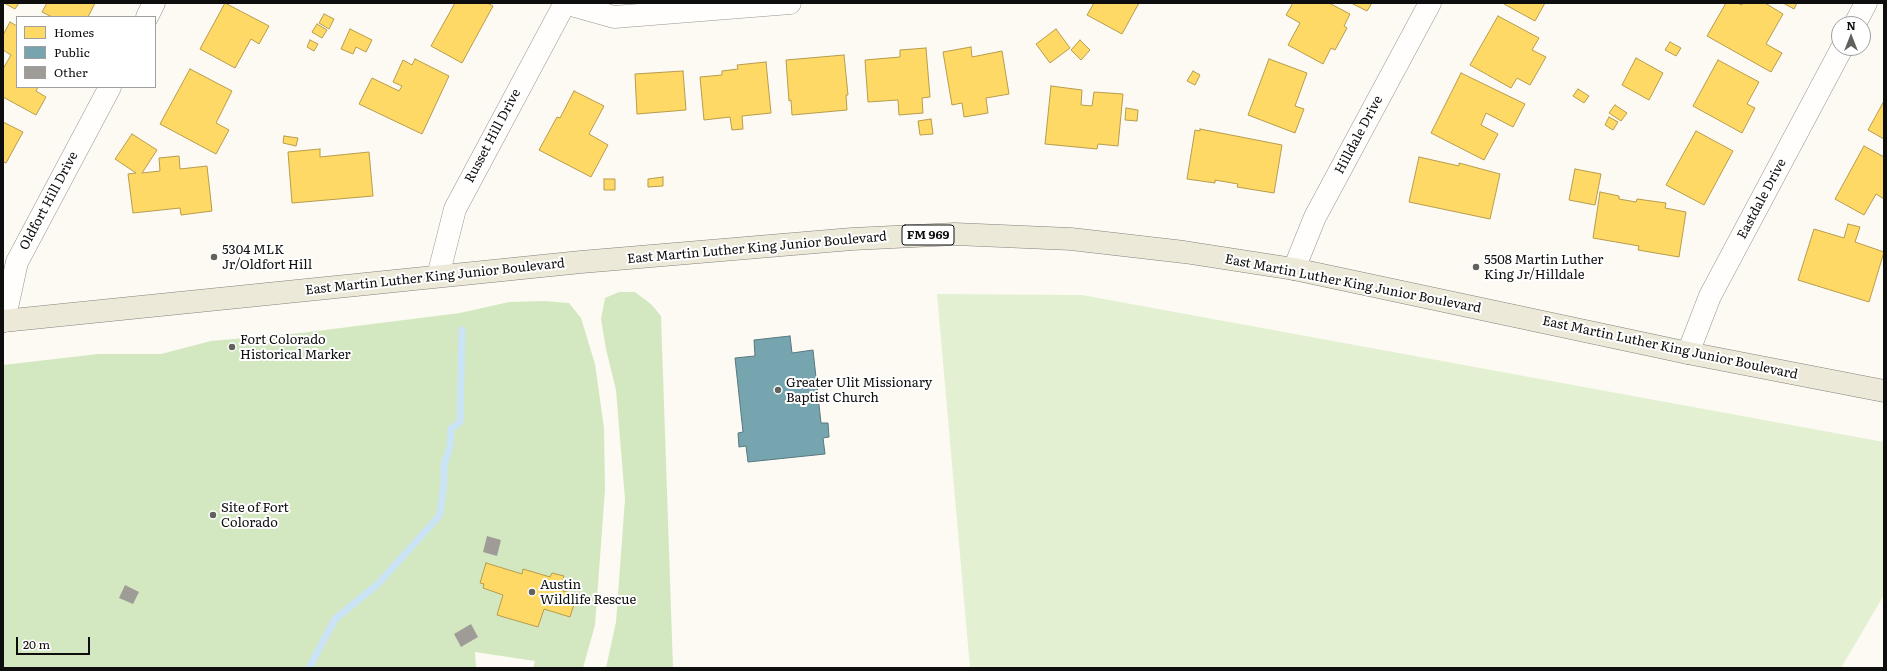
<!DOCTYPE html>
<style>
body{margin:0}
#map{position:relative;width:1887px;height:671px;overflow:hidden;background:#fcfaf2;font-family:Literata,serif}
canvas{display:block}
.frame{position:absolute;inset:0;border:4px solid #0e0e0e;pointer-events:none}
.legend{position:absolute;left:16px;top:16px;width:140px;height:72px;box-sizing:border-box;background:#fff;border:1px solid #9f9f9f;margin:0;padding:5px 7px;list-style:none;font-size:12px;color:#0e0e0e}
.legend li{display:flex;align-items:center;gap:8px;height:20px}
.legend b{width:20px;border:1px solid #9f9f9f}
.north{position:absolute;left:1831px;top:16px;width:40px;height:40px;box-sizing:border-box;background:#fff;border:1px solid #9f9f9f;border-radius:50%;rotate:0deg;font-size:11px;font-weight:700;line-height:16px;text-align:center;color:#0e0e0e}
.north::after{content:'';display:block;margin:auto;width:14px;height:18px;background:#61615e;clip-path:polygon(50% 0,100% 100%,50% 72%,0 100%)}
.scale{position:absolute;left:16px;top:637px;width:74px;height:18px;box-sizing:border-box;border:2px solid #0e0e0e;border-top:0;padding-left:5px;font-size:12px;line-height:14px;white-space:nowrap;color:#0e0e0e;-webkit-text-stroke:3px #fff;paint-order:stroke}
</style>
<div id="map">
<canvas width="1887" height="671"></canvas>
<div class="frame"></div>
<ul class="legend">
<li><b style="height:11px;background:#ffd966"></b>Homes</li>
<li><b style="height:11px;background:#76a5af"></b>Public</li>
<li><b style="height:11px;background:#9f9c98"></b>Other</li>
</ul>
<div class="north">N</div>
<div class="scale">20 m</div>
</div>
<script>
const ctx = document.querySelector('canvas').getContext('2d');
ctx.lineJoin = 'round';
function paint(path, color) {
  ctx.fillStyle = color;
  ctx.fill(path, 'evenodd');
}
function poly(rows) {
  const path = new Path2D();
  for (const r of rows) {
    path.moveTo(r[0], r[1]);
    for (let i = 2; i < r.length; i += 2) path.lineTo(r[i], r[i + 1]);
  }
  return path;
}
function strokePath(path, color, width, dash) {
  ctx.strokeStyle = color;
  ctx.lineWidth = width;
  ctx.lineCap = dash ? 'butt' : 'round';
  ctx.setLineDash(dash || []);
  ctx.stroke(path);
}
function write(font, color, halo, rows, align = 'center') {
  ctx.font = font + ' Literata,serif';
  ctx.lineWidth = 4;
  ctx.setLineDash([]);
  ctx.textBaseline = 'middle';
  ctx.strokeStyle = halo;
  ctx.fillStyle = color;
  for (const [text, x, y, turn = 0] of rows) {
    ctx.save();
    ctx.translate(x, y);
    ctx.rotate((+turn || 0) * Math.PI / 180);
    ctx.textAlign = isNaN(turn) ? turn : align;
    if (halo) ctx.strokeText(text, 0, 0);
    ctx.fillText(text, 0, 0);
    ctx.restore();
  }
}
paint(poly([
 [937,294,1082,295,1884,442,1884,595,1841,668,970,668]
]), '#e3f1d2');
paint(poly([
 [619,292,635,292,652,305,661,316,673,668,606,668,616,622,625,499,616,390,606,349,601,319,605,298],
 [544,301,569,303,581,318,595,364,604,428,605,490,595,625,583,668,533,668,535,661,475,652,476,668,3,668,3,365,98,354,161,354,211,341,301,333,460,313,509,302]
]), '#d3e8c0');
const homes = poly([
 [4,3,19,3,15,9,4,3],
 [47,3,95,3,88,17,52,17,42,12,47,3],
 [225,3,269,26,259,44,251,39,235,68,200,49,225,3],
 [455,3,487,3,493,6,462,63,431,46,455,3],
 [1094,3,1139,3,1122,34,1087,15,1094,3],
 [1293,3,1329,3,1350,14,1344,26,1347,28,1335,50,1331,48,1323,64,1288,45,1300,23,1286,15,1293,3],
 [1351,3,1372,3,1367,11,1351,3],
 [1505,3,1545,3,1535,21,1504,4,1505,3],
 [1726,3,1737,3,1742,5,1743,3,1765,3,1783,14,1766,44,1782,53,1771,72,1707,36,1726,3],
 [1783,3,1797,3,1794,9,1783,3],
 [324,14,334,19,329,29,319,23,324,14],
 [1498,16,1539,38,1532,50,1546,57,1530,85,1517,78,1511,88,1470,65,1498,16],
 [10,22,17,26,17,87,38,87,36,91,46,97,36,115,3,97,3,69,11,55,3,50,3,35,10,22],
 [317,24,327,30,322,38,312,32,317,24],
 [350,29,372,40,366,52,356,47,353,54,341,49,350,29],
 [1056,29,1070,48,1050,63,1036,44,1056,29],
 [310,40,318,44,314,51,307,47,310,40],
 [1080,40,1090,50,1081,60,1071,50,1080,40],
 [1670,42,1681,48,1676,56,1665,50,1670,42],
 [971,47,972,57,1002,51,1009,94,986,98,988,113,964,117,962,103,952,105,943,52,971,47],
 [926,48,930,97,922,98,923,113,899,115,898,100,868,102,865,60,900,57,900,50,926,48],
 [844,55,848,95,846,95,847,110,792,115,791,100,789,101,786,60,844,55],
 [1636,58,1663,73,1649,100,1622,85,1636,58],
 [415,59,449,76,422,134,359,104,372,78,399,91,402,86,393,82,403,60,412,65,415,59],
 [1269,59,1307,73,1295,106,1304,109,1295,133,1248,115,1269,59],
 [1718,60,1759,82,1747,104,1755,108,1742,133,1693,106,1718,60],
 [766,62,771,113,742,116,743,129,732,130,730,117,704,120,700,77,722,75,722,71,738,69,737,65,766,62],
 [190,69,232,91,216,123,229,130,216,154,160,124,190,69],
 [683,71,686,110,637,114,635,74,683,71],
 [1193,71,1200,75,1195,85,1187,81,1193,71],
 [1461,73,1525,104,1513,127,1486,113,1481,125,1498,134,1484,160,1431,133,1461,73],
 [1051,86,1082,90,1081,105,1092,106,1094,92,1123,94,1118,146,1098,144,1097,149,1045,144,1051,86],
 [1578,89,1589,96,1584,103,1573,96,1578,89],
 [574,91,604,106,589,134,608,145,591,177,539,150,557,117,560,118,574,91],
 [1884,101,1884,139,1868,130,1884,101],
 [1615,105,1627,113,1621,121,1609,113,1615,105],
 [1126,108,1138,110,1137,121,1125,120,1126,108],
 [1609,117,1618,122,1613,130,1605,125,1609,117],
 [931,119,933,134,920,135,918,121,931,119],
 [3,122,23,132,6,163,3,162,3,122],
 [1200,129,1282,145,1274,193,1237,187,1238,184,1215,180,1215,183,1187,179,1195,130,1200,131,1200,129],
 [1696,131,1733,151,1704,205,1666,185,1696,131],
 [132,134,157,150,142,173,160,171,159,158,179,156,180,169,207,166,212,211,181,215,180,208,133,213,128,174,136,173,115,159,132,134],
 [284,136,298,138,296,146,283,143,284,136],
 [1864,146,1884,157,1884,199,1876,194,1864,215,1835,199,1864,146],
 [320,149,320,157,369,152,373,196,292,203,288,152,320,149],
 [1419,157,1459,166,1459,163,1500,174,1490,219,1409,202,1419,157],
 [1575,169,1601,174,1595,205,1569,200,1575,169],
 [663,177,663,186,648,187,648,179,663,177],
 [604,179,615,179,615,190,604,190,604,179],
 [1600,192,1619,196,1619,199,1636,202,1637,199,1666,203,1665,208,1686,212,1679,257,1638,250,1639,246,1593,238,1600,192],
 [1848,224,1860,227,1855,242,1884,252,1869,302,1798,280,1814,229,1844,238,1848,224],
 [486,563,522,574,523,569,550,577,552,573,564,576,560,590,577,595,570,617,544,609,538,627,497,615,503,595,483,588,484,584,480,583,486,563]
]);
paint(homes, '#ffd966');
strokePath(homes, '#b79c4c', 1);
const public = poly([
 [790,336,792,353,813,350,821,423,828,423,829,437,823,438,825,454,748,462,746,446,739,447,738,433,743,432,735,358,755,356,754,340,790,336]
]);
paint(public, '#76a5af');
strokePath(public, '#57787f', 1);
strokePath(poly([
 [309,668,335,619,378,584,440,515,444,482,444,465,450,446,451,429,460,422,462,330]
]), '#cae3f5', 7);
paint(poly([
 [487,536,501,540,497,556,483,552],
 [125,585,139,592,133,604,119,598],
 [471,624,478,637,461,647,454,634]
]), '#9f9c98');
const minor = poly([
 [564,3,614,17,790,3],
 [147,17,154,3],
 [1855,24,1866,3],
 [1294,269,1315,217,1430,3],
 [438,276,455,209,565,3],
 [4,321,17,262,110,87],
 [1688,353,1710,296,1842,48]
]);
const primary = poly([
 [3,321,581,262,852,239,955,234,1071,239,1184,252,1294,269,1688,353,1884,391]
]);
strokePath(minor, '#959491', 23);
strokePath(primary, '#82827e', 23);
strokePath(minor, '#fffefd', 22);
strokePath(primary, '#ede9d8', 22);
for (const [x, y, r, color] of [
 [214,257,4,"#61615e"],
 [1476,267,4,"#61615e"],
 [232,347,4,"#61615e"],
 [778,390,4,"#61615e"],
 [213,515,4,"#61615e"],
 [532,592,4,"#61615e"]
]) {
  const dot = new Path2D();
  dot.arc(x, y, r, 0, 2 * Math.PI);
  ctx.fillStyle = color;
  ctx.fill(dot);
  strokePath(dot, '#fff', 1.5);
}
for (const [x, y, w] of [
 [928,235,52]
]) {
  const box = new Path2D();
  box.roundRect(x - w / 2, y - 10, w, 20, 3);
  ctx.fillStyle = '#fff';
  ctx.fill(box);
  strokePath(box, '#0e0e0e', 1);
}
write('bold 12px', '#0e0e0e', null, [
 ["FM 969",928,235]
]);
write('13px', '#0e0e0e', '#fff', [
 ["Hilldale Drive",1359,135,-62],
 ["Russet Hill Drive",493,136,-62],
 ["Eastdale Drive",1762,199,-62],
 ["Oldfort Hill Drive",49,201,-62],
 ["East Martin Luther King Junior Boulevard",757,248,-5],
 ["East Martin Luther King Junior Boulevard",435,277,-6],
 ["East Martin Luther King Junior Boulevard",1353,284,11],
 ["East Martin Luther King Junior Boulevard",1670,348,12]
]);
write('13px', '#0e0e0e', '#fff', [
 ["5304 MLK",222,250],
 ["Jr/Oldfort Hill",222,265],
 ["5508 Martin Luther",1484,260],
 ["King Jr/Hilldale",1484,275],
 ["Fort Colorado",240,340],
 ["Historical Marker",240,355],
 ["Greater Ulit Missionary",786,383],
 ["Baptist Church",786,398],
 ["Site of Fort",221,508],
 ["Colorado",221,523],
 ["Austin",540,585],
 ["Wildlife Rescue",540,600]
], 'left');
</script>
